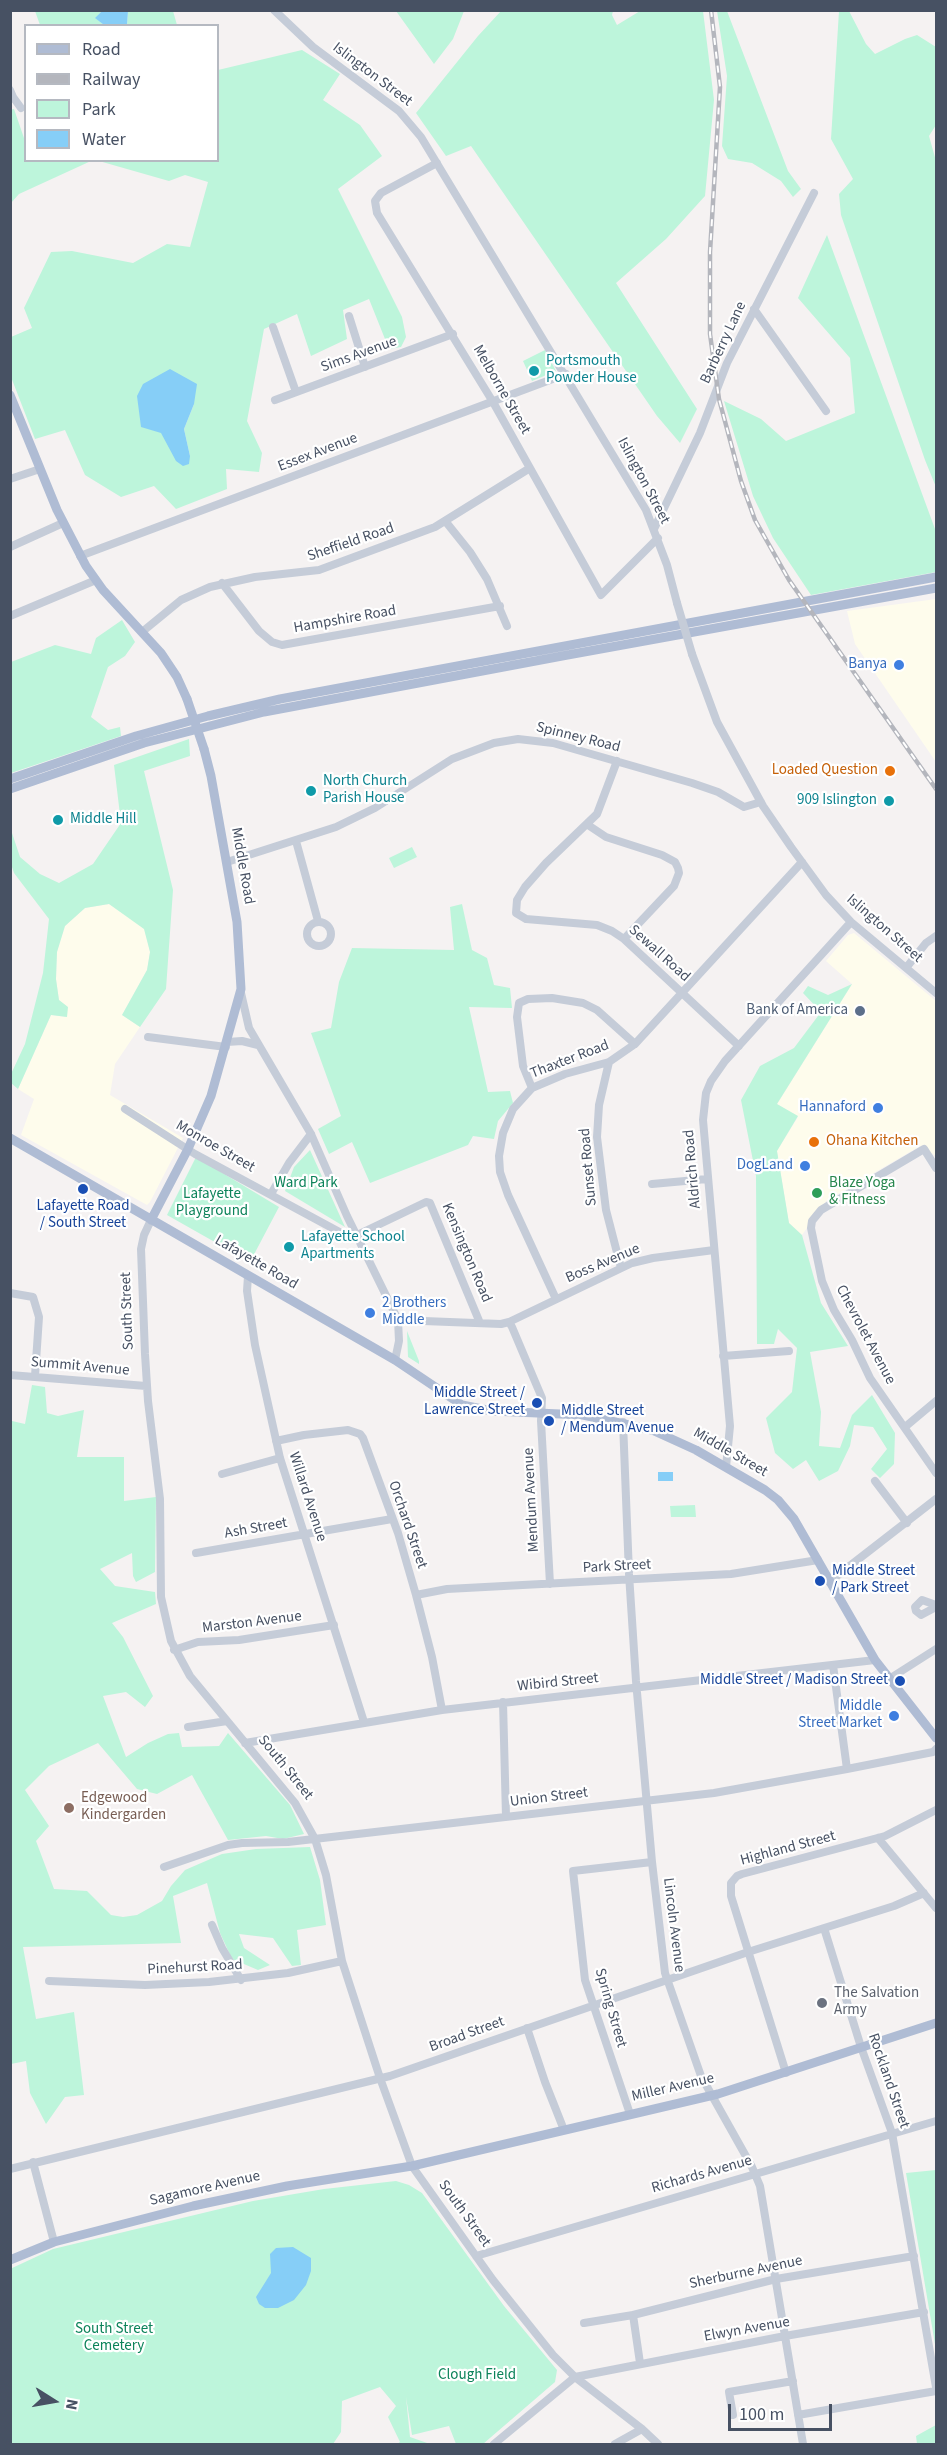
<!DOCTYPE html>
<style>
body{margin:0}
#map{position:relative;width:947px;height:2455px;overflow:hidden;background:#f5f2f2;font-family:"Source Sans 3",sans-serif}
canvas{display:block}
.frame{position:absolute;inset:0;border:12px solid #475163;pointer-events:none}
.legend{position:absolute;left:24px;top:24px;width:195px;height:138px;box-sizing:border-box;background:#fff;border:2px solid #b5b9c1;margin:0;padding:8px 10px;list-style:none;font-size:18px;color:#475163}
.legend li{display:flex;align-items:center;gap:12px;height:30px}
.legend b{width:30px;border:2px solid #b5b9c1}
.north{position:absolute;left:24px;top:2371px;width:60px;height:60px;-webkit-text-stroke:4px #fff;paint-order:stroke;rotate:101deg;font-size:16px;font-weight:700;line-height:24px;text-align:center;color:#475163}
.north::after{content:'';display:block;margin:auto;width:21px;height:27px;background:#475163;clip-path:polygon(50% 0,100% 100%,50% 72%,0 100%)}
.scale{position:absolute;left:728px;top:2404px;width:104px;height:27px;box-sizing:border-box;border:3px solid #475163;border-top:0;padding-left:8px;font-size:18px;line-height:21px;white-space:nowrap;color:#475163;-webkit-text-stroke:4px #fff;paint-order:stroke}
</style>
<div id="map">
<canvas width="947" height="2455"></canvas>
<div class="frame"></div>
<ul class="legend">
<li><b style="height:8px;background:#afbcd4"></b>Road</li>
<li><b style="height:8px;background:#b4b6bd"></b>Railway</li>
<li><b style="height:16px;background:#bdf5db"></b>Park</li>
<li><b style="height:16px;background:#86cef7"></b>Water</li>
</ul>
<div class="north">N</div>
<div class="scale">100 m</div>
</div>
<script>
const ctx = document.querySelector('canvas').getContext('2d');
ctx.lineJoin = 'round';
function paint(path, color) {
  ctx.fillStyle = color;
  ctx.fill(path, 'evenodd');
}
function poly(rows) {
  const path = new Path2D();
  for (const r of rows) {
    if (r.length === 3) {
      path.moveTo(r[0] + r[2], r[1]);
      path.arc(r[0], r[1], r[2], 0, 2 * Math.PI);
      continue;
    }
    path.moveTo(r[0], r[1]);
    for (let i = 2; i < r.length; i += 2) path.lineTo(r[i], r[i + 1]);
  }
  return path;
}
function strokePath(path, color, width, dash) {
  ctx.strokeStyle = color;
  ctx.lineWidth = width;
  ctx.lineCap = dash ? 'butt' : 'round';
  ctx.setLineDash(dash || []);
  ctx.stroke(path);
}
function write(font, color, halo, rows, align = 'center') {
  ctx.font = font + ' "Source Sans 3",sans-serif';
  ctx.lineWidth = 4.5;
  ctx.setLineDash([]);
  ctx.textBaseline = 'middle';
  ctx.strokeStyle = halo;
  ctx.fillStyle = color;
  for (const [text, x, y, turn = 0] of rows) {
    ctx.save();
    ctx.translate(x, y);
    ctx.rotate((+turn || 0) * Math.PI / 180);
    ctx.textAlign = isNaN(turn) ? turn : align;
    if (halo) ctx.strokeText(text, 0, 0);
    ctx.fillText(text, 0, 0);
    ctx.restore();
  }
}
paint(poly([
 [936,599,936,762,855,644,847,611],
 [109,904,144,928,150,952,147,970,122,1015,140,1027,115,1064,110,1095,183,1138,150,1202,147,1205,21,1135,34,1099,18,1089,51,1015,67,1017,59,1000,56,979,57,952,65,926,85,908],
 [854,933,936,1001,936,1156,920,1146,826,1201,802,1235,789,1223,777,1151,798,1117,777,1104,852,984,826,961,848,935]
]), '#fefcec');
paint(poly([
 [128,10,173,11,177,25,127,26],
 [35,11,102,11,96,18,104,25,40,25],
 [396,11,464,11,453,39,434,64],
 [501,11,613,11,612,15,617,25,640,11,703,11,714,100,705,196,666,239,616,283,697,409,680,443,657,416,471,146,446,156,416,113,478,36],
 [717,11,727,11,788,171,801,189,793,197,781,181,752,163,728,159,722,146,727,76],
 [839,11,849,11,866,44,875,54,905,39,917,35,936,47,936,125,929,136,936,161,936,487,925,460,841,215,839,194,853,179,831,139],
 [302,50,340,74,323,100,360,125,382,156,338,189,402,317,406,337,401,347,389,349,369,299,343,310,347,339,311,356,297,314,264,329,247,421,262,453,259,472,226,469,227,489,176,509,154,486,121,497,85,475,65,430,35,439,11,377,11,337,32,328,24,308,51,252,72,251,133,263,167,244,190,247,208,182,185,175,169,181,99,161,218,160,218,70],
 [194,404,184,429,190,456,161,432],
 [14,109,25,141,26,160,91,161,19,194,11,203,10,110],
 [827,235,935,529,936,572,811,595,773,538,753,496,724,401,761,419,786,441,855,413,850,358,798,298],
 [545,350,556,371,532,381,523,361],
 [122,620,135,642,125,656,108,667,91,717,108,730,120,727,121,736,11,773,11,662,55,645,91,654,96,638],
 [189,739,190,756,144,771,173,890,166,989,140,1027,122,1015,147,970,150,952,144,929,109,904,85,908,65,926,57,952,56,979,59,1000,68,1007,67,1017,51,1015,18,1089,11,1083,11,1074,25,1044,43,973,49,919,14,873,11,864,11,830,20,857,40,874,59,883,93,864,121,823,114,765],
 [412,847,417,857,394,868,389,858],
 [462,904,472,950,487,958,494,985,510,988,512,1008,469,1007,488,1092,510,1091,513,1103,498,1121,494,1139,473,1136,468,1145,370,1183,352,1142,329,1154,318,1129,341,1116,311,1033,331,1028,339,982,352,948,454,950,450,907],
 [852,984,777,1104,798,1116,777,1151,789,1223,802,1235,821,1303,848,1346,810,1352,821,1412,819,1446,840,1448,852,1415,872,1395,895,1433,894,1464,880,1478,871,1469,887,1449,873,1427,854,1425,850,1446,838,1471,819,1481,806,1460,793,1469,775,1453,766,1418,792,1392,797,1348,778,1329,774,1344,757,1344,756,1176,741,1100,760,1066,794,1048,821,1012,803,993,808,986,828,995],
 [310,1150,345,1227,285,1191,294,1167],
 [196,1157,279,1207,250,1262,167,1215],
 [407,1331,419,1361,419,1364,408,1357],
 [32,1385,45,1387,47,1413,58,1416,84,1410,77,1457,124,1457,124,1501,156,1497,155,1572,136,1582,133,1576,132,1553,100,1569,115,1586,155,1592,156,1604,112,1623,123,1637,153,1696,145,1707,126,1692,103,1696,126,1757,148,1743,168,1734,179,1733,182,1747,219,1746,228,1733,290,1805,304,1834,283,1839,266,1836,228,1840,192,1775,157,1794,137,1789,98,1743,49,1766,25,1790,49,1826,36,1841,54,1889,87,1891,111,1915,123,1917,137,1915,162,1901,171,1886,185,1870,222,1854,256,1849,310,1847,320,1880,326,1925,297,1930,301,1965,292,1966,273,1938,239,1934,244,1948,270,1965,258,1970,232,1959,220,1933,207,1883,173,1896,181,1943,23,1947,36,2019,74,2012,84,2095,65,2097,46,2124,30,2093,26,2061,11,2064,10,1419,12,1421,25,1424],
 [695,1505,696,1517,671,1517,670,1506],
 [936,2170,936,2350,906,2173],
 [396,2181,409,2185,422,2193,504,2306,557,2370,555,2382,483,2444,456,2444,449,2426,412,2435,406,2397,410,2437,430,2444,397,2444,400,2442,388,2417,396,2406,380,2387,342,2401,341,2432,333,2444,11,2444,10,2269,53,2249,253,2201,324,2189],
 [936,2425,936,2444,917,2444,916,2436]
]), '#bdf5db');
paint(poly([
 [102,11,128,11,127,25,104,25,95,18],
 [170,369,197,384,194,404,184,429,190,456,189,464,183,466,176,461,161,433,141,427,137,396,143,384],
 [658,1472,673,1472,673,1481,658,1481],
 [293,2247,311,2258,311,2271,306,2285,294,2300,278,2308,265,2308,259,2304,256,2297,271,2273,270,2254,276,2248]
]), '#86cef7');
strokePath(poly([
 [274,10,313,47,399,111,421,137,646,510,667,565,677,603],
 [10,90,13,97,21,108],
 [437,163,381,193,375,201,377,213,493,402,601,595,658,538],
 [754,309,826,411],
 [349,316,365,367],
 [273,327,296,392],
 [275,400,453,334],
 [10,479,40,469],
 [446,522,470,552,487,579,507,626],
 [654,529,700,433,727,363,814,193],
 [10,547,63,523],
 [80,556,566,374],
 [222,583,259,631,272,642,282,645,500,606],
 [10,616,96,580],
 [142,632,181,600,210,587,255,577,319,570,435,527,530,468],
 [692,654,717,722,763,806,791,847,826,895,851,922,936,993],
 [617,761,597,814,546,863,525,887,517,900,516,913,526,919,597,925,612,931,624,939,739,1046],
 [588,825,606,837,662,855,675,862,678,868,679,873,674,886,624,939],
 [296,841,318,921],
 [227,862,336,827,375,808,452,759,494,743,518,739,553,743,692,783,718,792,744,807,761,802],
 [319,934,12],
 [906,968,926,943,936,936],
 [241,993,249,1028,311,1134,347,1216,398,1320,399,1341,395,1360],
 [148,1037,226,1047],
 [227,1042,242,1041,258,1045],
 [609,1062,599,1105,597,1137,606,1210,621,1268],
 [532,1088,523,1066,517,1017,519,1003,528,999,552,998,583,1003,597,1010,635,1044],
 [125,1109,195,1154,345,1235,357,1235,426,1202,430,1203,480,1323],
 [936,1168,924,1149,821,1210,812,1221,811,1228,822,1281,834,1310,852,1340,870,1378,936,1473],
 [652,1184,707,1179],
 [271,1194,289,1163,311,1134],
 [151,1220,144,1235,141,1249,145,1354,148,1401,160,1499,161,1597,171,1641,190,1676,295,1803,315,1839,326,1875,342,1961,380,2078,412,2166,493,2280,553,2355,575,2377,642,2429,658,2444],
 [248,1276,247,1291,255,1345,280,1458,364,1722],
 [10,1293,33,1297,39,1317,35,1376],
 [556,1299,508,1195,500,1172,499,1156,503,1133,513,1109,532,1088,565,1074,609,1062,635,1044,802,862],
 [398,1320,501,1324,509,1322,512,1327,542,1398,541,1421,550,1584],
 [509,1322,632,1263,653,1258,714,1250],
 [723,1356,789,1351],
 [10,1375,146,1386],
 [623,1422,629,1574,636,1681,652,1862,665,1973,701,2076,752,2167,760,2186,803,2444],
 [905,1427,936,1401],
 [276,1441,304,1435,348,1430,360,1434,363,1438,398,1533,416,1595,432,1657,442,1710],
 [726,1467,730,1426,703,1120,706,1093,711,1081,725,1061,851,922],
 [222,1474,280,1458],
 [875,1481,907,1523],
 [196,1553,392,1519],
 [829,1582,936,1499],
 [416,1595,447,1589,731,1574,818,1560],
 [936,1605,922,1600,915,1607,916,1611,921,1615,936,1607],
 [174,1650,198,1642,239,1640,334,1625],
 [833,1665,847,1769],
 [889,1679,936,1649],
 [503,1702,506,1817],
 [188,1727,227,1721],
 [245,1743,442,1710,875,1660],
 [878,1838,936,1908],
 [164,1867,228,1845,242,1843,288,1842,714,1793,847,1769,933,1752,936,1749],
 [212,1925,222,1948,241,1980],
 [824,1928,861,2047,892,2133,936,2387],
 [49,1981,145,1985,209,1982,288,1973,342,1961],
 [527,2028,545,2082,564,2130],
 [786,2073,731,1896,731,1883,737,1876,742,1874,885,1836,936,1810],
 [630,2114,585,1980,573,1871,652,1862],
 [33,2162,54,2242],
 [10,2169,390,2076,748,1952,894,1906,924,1893],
 [476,2256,936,2121],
 [584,2323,633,2315],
 [640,2363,633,2315,776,2279,914,2256],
 [733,2415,729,2392,793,2381],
 [798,2415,936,2391],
 [494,2444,575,2377,785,2336,924,2312],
 [615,2444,642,2429]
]), '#c5ccd8', 8);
strokePath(poly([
 [10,395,57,510,86,566,103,590,161,653,177,677,187,699],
 [10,779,136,736,208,716,280,699,936,577],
 [10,789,144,743,264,712,562,656,936,588],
 [10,1138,395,1360,462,1405,492,1411,583,1415,652,1430,696,1450,765,1490,778,1500,794,1519,875,1660,936,1738],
 [151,1220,188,1149,211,1096,241,989,237,922,211,776,204,749],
 [10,2260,54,2242,193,2206,287,2186,412,2166,718,2094,936,2023]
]), '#afbcd4', 9);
const rail = poly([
 [711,10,720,87,710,252,710,334,719,399,741,481,755,520,789,580,936,789]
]);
strokePath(rail, '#b4b6bd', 4.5);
strokePath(rail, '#fff', 2, [7]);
strokePath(poly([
 [677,603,692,654]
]), '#c5ccd8', 8);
strokePath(poly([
 [187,699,204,749]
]), '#afbcd4', 9);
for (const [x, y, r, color] of [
 [534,371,6,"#0f9aa8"],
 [899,665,6,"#3f7fe0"],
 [890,771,6,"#e8710a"],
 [311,791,6,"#0f9aa8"],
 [889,801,6,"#0f9aa8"],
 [58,820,6,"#0f9aa8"],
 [860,1011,6,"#5c6f8a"],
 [878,1108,6,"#3f7fe0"],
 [814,1142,6,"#e8710a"],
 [805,1166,6,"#3f7fe0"],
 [83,1189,6,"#1a4fb4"],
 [817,1193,6,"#2e9e5b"],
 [289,1247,6,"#0f9aa8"],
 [370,1313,6,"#3f7fe0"],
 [537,1403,6,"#1a4fb4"],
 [549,1421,6,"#1a4fb4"],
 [820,1581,6,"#1a4fb4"],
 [900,1681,6,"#1a4fb4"],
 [894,1716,6,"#3f7fe0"],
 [69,1808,6,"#8d6e63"],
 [822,2003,6,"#6b7280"]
]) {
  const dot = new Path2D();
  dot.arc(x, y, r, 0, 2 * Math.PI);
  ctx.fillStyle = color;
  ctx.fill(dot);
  strokePath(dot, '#fff', 2);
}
write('15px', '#475163', '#fff', [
 ["Islington Street",372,75,37],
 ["Barberry Lane",724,343,-65],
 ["Sims Avenue",359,355,-20],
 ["Melborne Street",501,390,60],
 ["Essex Avenue",318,453,-21],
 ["Islington Street",643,481,62],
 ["Sheffield Road",351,543,-19],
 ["Hampshire Road",345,620,-10],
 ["Spinney Road",578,738,14],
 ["Middle Road",242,866,80],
 ["Islington Street",884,929,41],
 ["Sewall Road",659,954,42],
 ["Thaxter Road",570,1060,-21],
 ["Monroe Street",215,1147,30],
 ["Sunset Road",589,1167,-95],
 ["Aldrich Road",693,1169,-95],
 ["Kensington Road",466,1253,67],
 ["Lafayette Road",256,1263,30],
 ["Boss Avenue",603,1264,-23],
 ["South Street",128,1311,-92],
 ["Chevrolet Avenue",865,1335,62],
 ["Summit Avenue",80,1367,5],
 ["Middle Street",730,1453,30],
 ["Willard Avenue",307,1497,72],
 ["Mendum Avenue",532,1500,-93],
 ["Orchard Street",407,1525,71],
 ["Ash Street",256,1529,-10],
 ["Park Street",617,1567,-3],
 ["Marston Avenue",252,1623,-7],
 ["Wibird Street",558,1683,-6],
 ["South Street",285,1768,51],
 ["Union Street",549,1798,-7],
 ["Highland Street",788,1849,-15],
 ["Lincoln Avenue",673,1925,83],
 ["Pinehurst Road",195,1968,-3],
 ["Spring Street",610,2008,74],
 ["Broad Street",467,2035,-20],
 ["Rockland Street",888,2081,71],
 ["Miller Avenue",673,2088,-13],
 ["Richards Avenue",702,2175,-16],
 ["Sagamore Avenue",205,2189,-13],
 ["South Street",464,2214,54],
 ["Sherburne Avenue",746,2273,-12],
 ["Elwyn Avenue",747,2330,-10]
]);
write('15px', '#0d838f', '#fff', [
 ["Portsmouth",546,362],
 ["Powder House",546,379],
 ["North Church",323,782],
 ["Parish House",323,799],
 ["909 Islington",877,801,"right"],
 ["Middle Hill",70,820],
 ["Lafayette School",301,1238],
 ["Apartments",301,1255]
], 'left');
write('15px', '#366cbe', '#fff', [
 ["Banya",887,665],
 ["Hannaford",866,1108],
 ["DogLand",793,1166],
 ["2 Brothers",382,1304,"left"],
 ["Middle",382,1321,"left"],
 ["Middle",882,1707],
 ["Street Market",882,1724]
], 'right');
write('15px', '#c56008', '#fff', [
 ["Loaded Question",878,771],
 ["Ohana Kitchen",826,1142,"left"]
], 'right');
write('15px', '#4e5e75', '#fff', [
 ["Bank of America",848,1011]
], 'right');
write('15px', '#0c835a', '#fff', [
 ["Ward Park",306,1184],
 ["Lafayette",212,1195],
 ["Playground",212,1212],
 ["South Street",114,2330],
 ["Cemetery",114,2347],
 ["Clough Field",477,2376]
]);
write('15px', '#27864d', '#fff', [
 ["Blaze Yoga",829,1184],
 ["& Fitness",829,1201]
], 'left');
write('15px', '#164399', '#fff', [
 ["Lafayette Road",83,1207,"center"],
 ["/ South Street",83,1224,"center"],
 ["Middle Street /",525,1394],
 ["Lawrence Street",525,1411],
 ["Middle Street",561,1412,"left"],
 ["/ Mendum Avenue",561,1429,"left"],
 ["Middle Street",832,1572,"left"],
 ["/ Park Street",832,1589,"left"],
 ["Middle Street / Madison Street",888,1681]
], 'right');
write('15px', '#785e54', '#fff', [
 ["Edgewood",81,1799],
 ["Kindergarden",81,1816]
], 'left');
write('15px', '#5b616d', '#fff', [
 ["The Salvation",834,1994],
 ["Army",834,2011]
], 'left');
</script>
